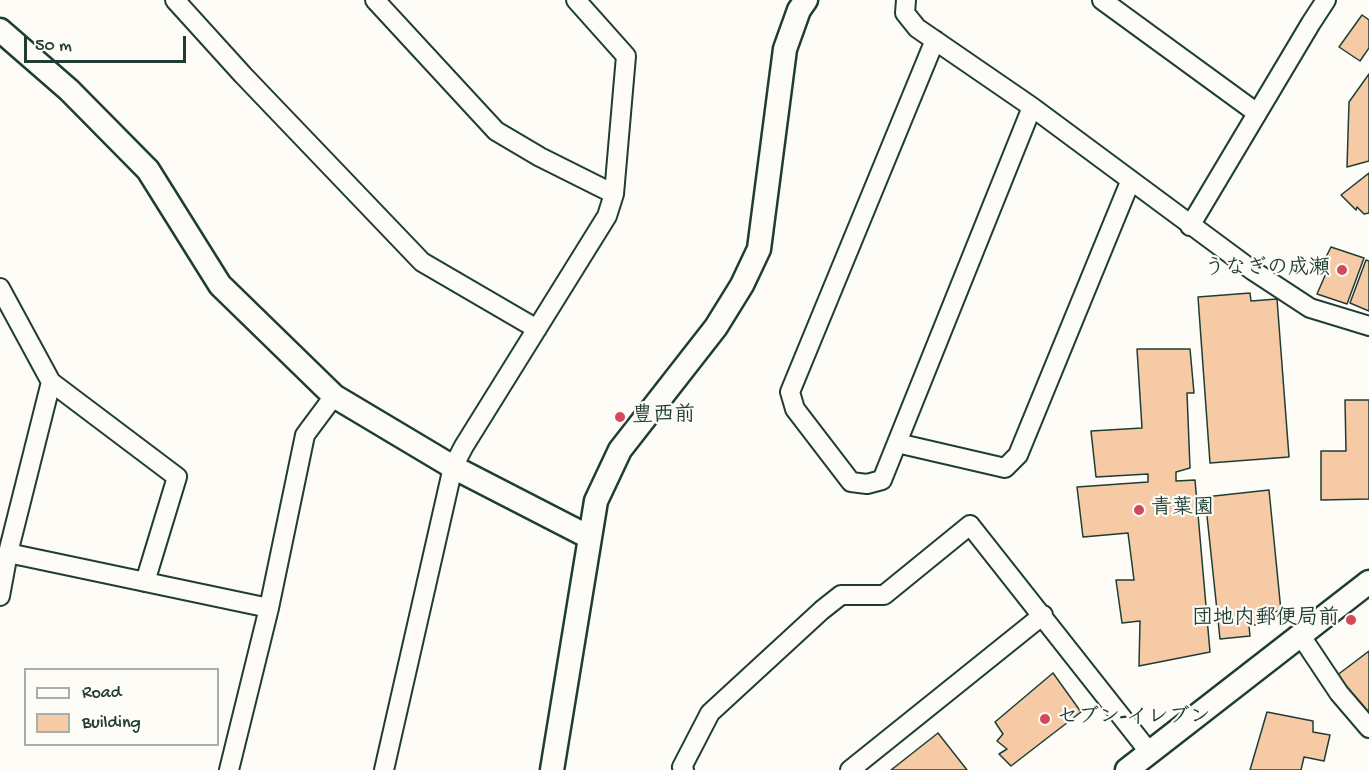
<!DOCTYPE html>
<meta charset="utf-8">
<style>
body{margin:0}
#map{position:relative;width:1369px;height:770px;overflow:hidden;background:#fdfcf7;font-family:"Gochi Hand",sans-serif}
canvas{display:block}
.legend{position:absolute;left:24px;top:668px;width:195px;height:78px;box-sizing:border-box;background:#fdfcf7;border:2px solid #a4b0a9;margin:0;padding:8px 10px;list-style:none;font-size:18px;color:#1f3d34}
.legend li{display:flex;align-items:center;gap:12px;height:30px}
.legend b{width:30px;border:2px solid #a4b0a9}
.scale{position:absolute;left:24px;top:36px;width:162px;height:27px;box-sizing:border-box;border:3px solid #1f3d34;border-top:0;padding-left:8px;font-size:18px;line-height:21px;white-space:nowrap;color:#1f3d34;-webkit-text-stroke:4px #fdfcf7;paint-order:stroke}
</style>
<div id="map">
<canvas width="1369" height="770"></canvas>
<ul class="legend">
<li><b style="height:8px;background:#fdfcf7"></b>Road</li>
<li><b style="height:16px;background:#f6caa5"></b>Building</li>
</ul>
<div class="scale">50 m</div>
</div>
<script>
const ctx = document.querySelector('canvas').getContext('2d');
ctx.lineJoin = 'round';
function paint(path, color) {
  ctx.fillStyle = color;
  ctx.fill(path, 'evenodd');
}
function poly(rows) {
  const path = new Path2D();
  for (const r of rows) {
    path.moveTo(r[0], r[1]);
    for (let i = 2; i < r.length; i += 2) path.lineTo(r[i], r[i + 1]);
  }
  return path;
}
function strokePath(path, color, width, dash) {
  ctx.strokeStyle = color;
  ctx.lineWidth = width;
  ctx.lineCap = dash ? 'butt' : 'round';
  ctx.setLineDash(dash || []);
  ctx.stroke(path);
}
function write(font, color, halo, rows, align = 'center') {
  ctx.font = font + ' "Gochi Hand","Klee One",sans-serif';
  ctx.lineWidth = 4.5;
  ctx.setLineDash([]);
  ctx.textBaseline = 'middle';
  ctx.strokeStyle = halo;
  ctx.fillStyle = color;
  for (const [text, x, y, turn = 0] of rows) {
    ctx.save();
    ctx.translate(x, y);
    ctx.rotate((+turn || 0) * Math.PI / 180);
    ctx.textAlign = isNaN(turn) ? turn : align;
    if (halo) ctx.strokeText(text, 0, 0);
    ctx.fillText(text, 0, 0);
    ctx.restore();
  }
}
const building = poly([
 [1362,15,1369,20,1369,48,1360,61,1339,47,1362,15],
 [1369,74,1369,161,1347,167,1349,102,1369,74],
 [1369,173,1369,213,1364,214,1357,207,1356,210,1341,195,1369,173],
 [1331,247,1364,258,1347,304,1317,294,1327,271,1321,267,1331,247],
 [1366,260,1369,261,1369,311,1350,303,1366,260],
 [1250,293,1251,301,1277,299,1289,457,1210,463,1198,297,1250,293],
 [1137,349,1190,349,1194,393,1187,393,1190,468,1176,472,1176,481,1195,480,1210,652,1139,666,1140,621,1122,623,1116,580,1134,580,1128,533,1083,537,1077,487,1148,482,1148,474,1096,477,1091,431,1142,428,1137,349],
 [1345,400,1369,400,1369,499,1321,500,1321,451,1346,451,1345,400],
 [1269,490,1281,611,1259,613,1260,624,1249,626,1250,636,1220,639,1205,497,1269,490],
 [1369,651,1369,719,1336,676,1369,651],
 [1053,673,1081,712,1011,766,999,754,1007,749,997,741,1003,734,995,722,1053,673],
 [1267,712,1313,721,1313,732,1330,735,1324,761,1304,757,1301,770,1250,770,1267,712],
 [938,733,967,770,891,770,938,733]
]);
paint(building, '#f6caa5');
strokePath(building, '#1f3d34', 1.5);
const minor = poly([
 [175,0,243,75,422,262,537,329],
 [375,0,496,131,540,157,614,194],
 [906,0,905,13,917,28,1032,107,1252,270,1310,308,1369,326],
 [1102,0,1257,113],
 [935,40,790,392,795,409,851,482,867,484,882,480,1032,107],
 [1190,226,1311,23,1326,0],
 [0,288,51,382,177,477,145,582],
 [897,443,1005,468,1018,455,1130,182],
 [8,553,269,608],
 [0,596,8,553,51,382],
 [1301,636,1339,693,1369,728],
 [229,770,269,608,305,435,334,396],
 [384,770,453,467,464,446,607,216,614,194,626,56,576,0],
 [684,770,682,767,710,713,822,610,841,595,884,595,970,525,1150,753],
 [850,770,1043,615]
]);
const tertiary = poly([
 [0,30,69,90,148,170,220,285,334,396,453,467,589,537],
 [552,770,596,501,620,450,716,327,742,285,759,249,785,49,799,10,806,0],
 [1127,770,1369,582]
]);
strokePath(minor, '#1f3d34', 22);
strokePath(tertiary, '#1f3d34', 27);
strokePath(minor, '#fdfcf7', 18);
strokePath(tertiary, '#fdfcf7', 22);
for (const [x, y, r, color] of [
 [1342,270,6,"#d1495b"],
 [620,417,6,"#d1495b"],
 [1139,510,6,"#d1495b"],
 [1351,620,6,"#d1495b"],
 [1045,719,6,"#d1495b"]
]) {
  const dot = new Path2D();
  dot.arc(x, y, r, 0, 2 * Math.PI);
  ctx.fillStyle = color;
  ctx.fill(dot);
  strokePath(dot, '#fdfcf7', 2);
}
write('bold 21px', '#1f3d34', '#fdfcf7', [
 ["うなぎの成瀬",1330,270,"right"],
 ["豊西前",632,417],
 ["青葉園",1151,510],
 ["団地内郵便局前",1339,620,"right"],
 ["セブン-イレブン",1057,719]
], 'left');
</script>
